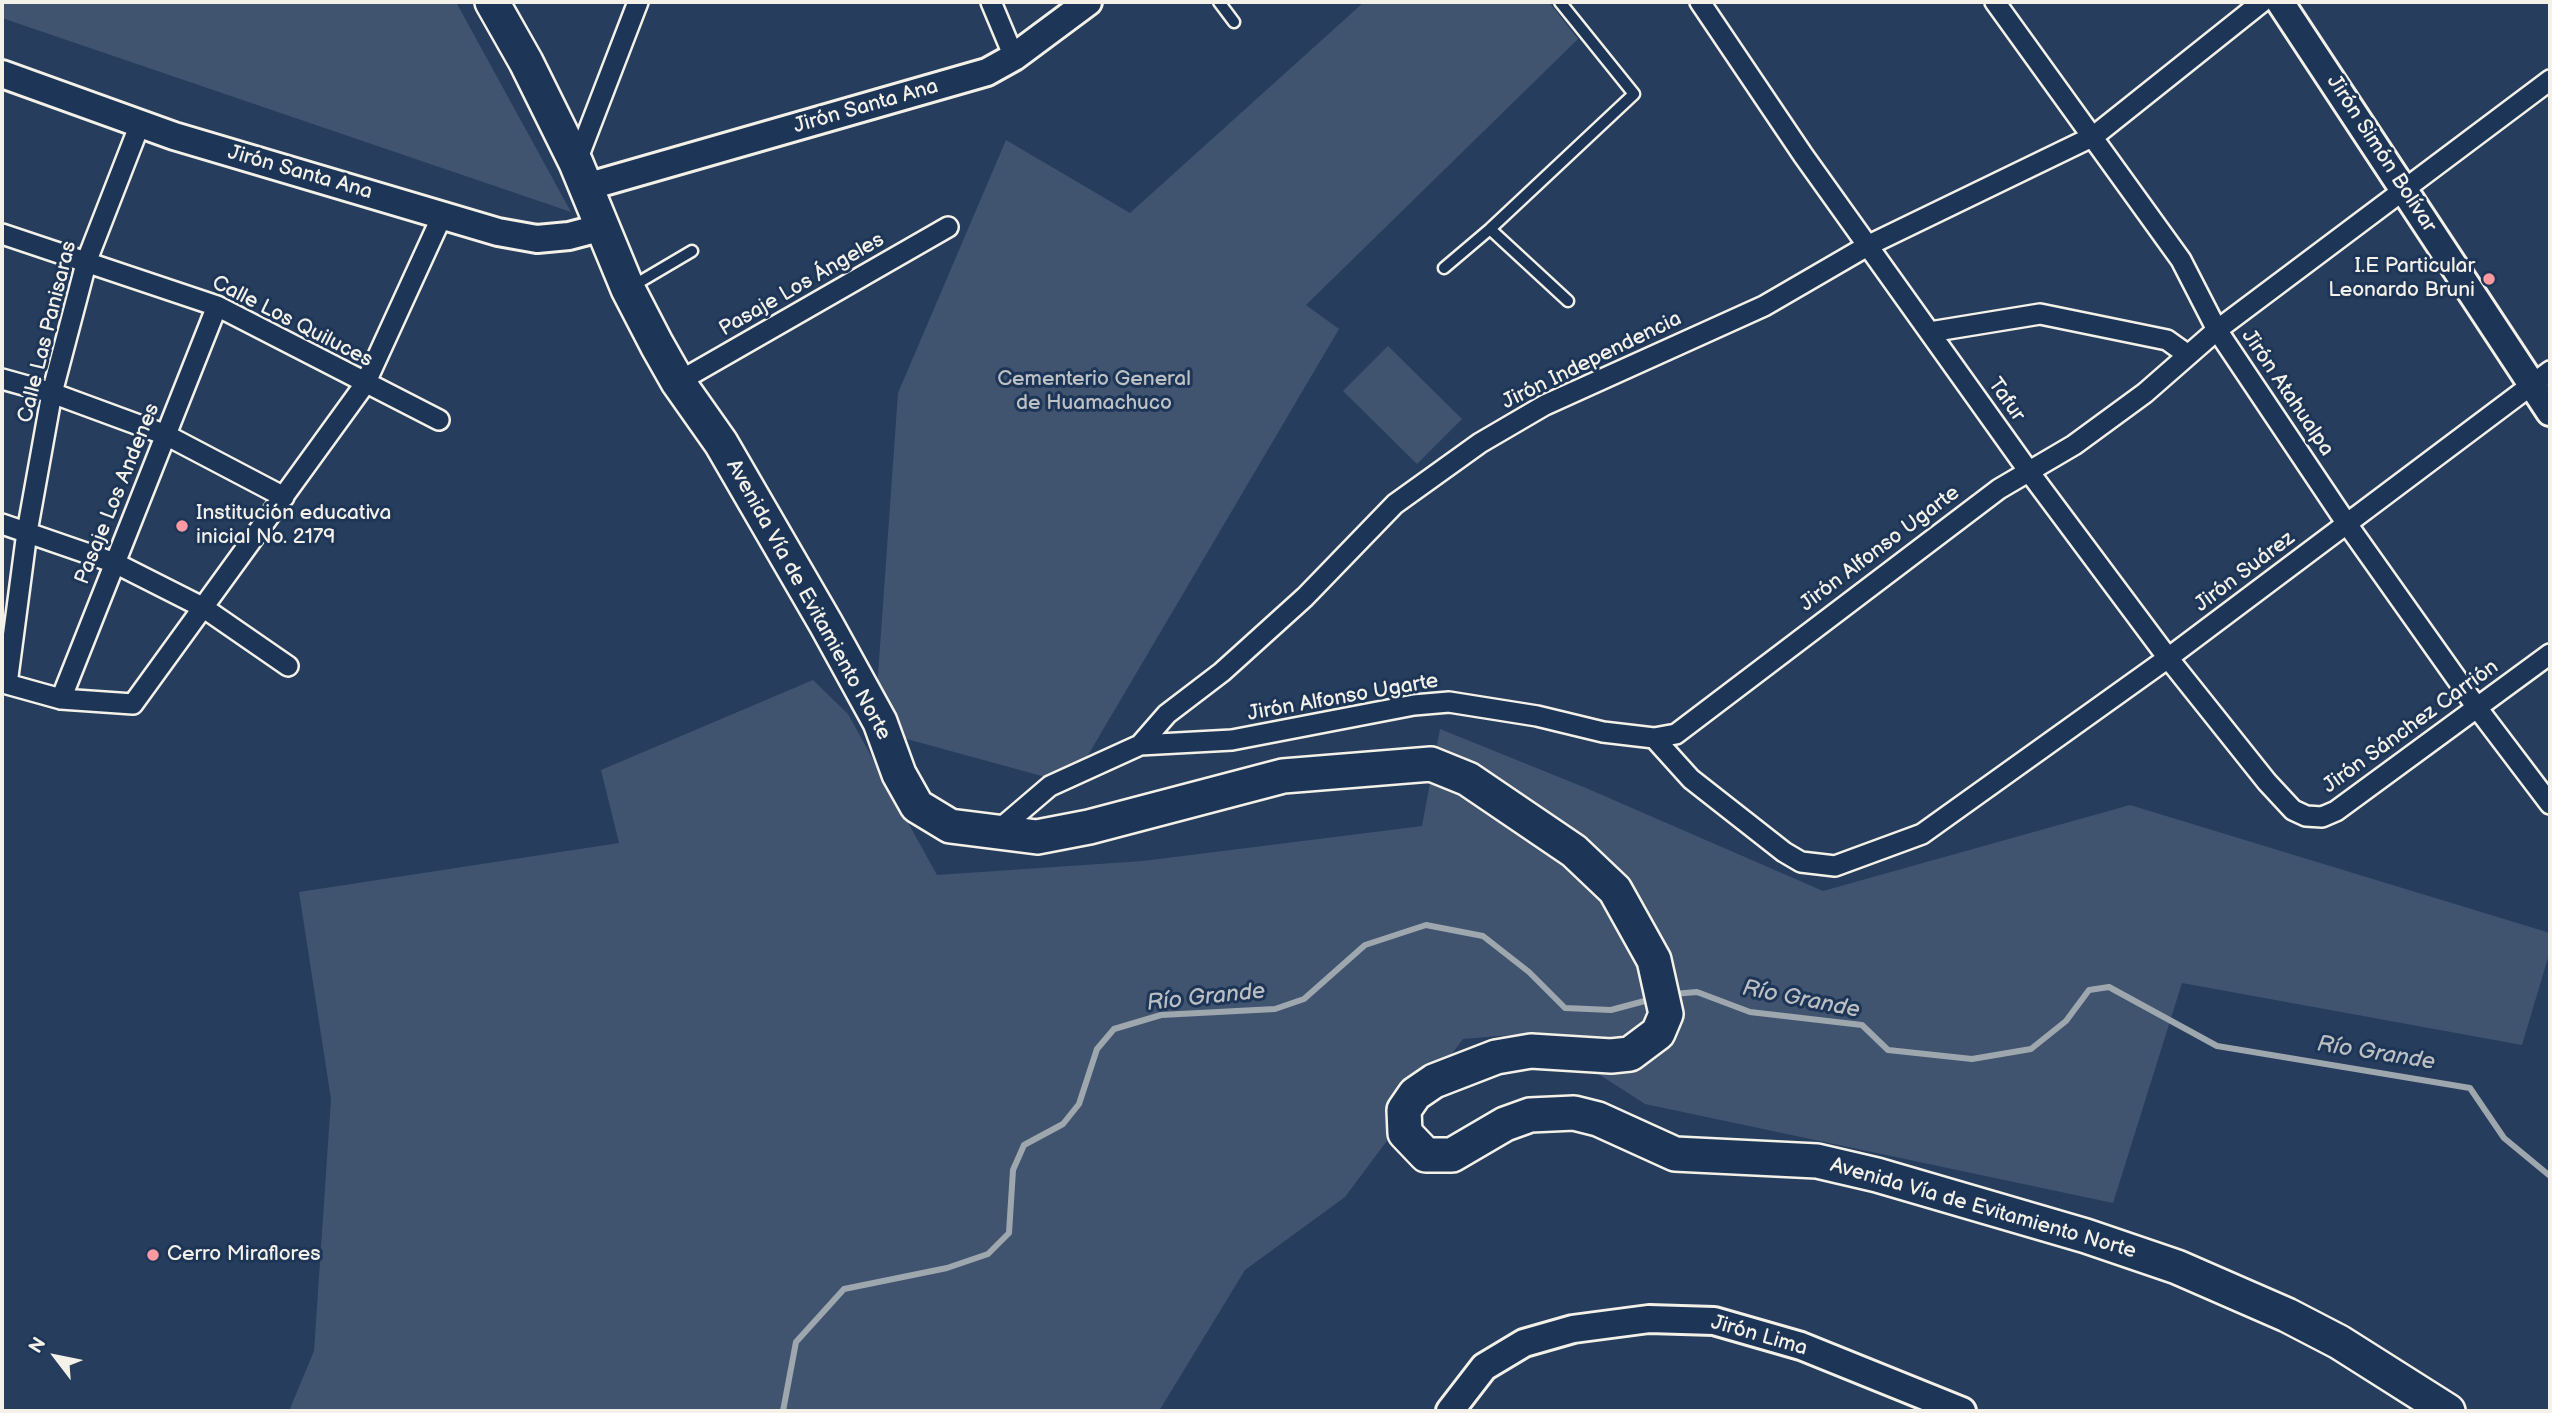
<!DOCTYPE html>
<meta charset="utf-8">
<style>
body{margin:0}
#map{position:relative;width:2552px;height:1413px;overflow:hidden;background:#263d5d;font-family:"Balsamiq Sans",sans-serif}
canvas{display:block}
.frame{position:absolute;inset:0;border:4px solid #f4f1e8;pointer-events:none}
.north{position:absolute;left:21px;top:1322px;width:70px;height:70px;-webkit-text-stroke:5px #1d3557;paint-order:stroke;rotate:302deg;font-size:19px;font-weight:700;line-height:28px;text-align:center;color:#f4f1e8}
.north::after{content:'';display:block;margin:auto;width:24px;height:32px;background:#f4f1e8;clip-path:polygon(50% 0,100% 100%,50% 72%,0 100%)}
</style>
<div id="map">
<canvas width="2552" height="1413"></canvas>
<div class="frame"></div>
<div class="north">N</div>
</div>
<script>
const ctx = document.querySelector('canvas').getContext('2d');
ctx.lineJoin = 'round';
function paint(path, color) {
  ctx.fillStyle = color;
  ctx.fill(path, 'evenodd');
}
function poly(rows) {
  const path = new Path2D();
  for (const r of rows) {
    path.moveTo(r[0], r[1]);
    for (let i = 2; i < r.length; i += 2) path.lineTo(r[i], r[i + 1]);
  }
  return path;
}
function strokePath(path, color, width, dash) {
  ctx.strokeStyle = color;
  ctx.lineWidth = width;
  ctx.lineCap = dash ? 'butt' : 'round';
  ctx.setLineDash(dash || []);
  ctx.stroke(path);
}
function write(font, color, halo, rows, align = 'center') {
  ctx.font = font + ' "Balsamiq Sans",sans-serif';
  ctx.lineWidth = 6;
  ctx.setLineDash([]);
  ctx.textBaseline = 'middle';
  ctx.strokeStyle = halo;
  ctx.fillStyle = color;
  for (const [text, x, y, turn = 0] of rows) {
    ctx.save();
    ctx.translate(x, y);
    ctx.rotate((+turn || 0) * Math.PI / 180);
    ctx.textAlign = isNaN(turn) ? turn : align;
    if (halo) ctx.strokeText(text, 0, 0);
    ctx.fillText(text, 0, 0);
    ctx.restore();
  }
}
paint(poly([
 [2,2,456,2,571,212,2,18],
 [1364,2,1549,2,1578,39,1306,305,1339,329,1071,784,903,738,877,689,898,393,1006,140,1130,213],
 [1388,346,1462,419,1417,464,1343,391],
 [813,680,848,714,937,875,1143,861,1422,826,1440,729,1586,788,1823,891,2130,805,2550,933,2550,951,2522,1045,2182,983,2113,1203,1645,1104,1535,1033,1463,1039,1345,1197,1245,1270,1159,1411,289,1411,314,1351,331,1099,299,892,619,843,601,770]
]), '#40546f');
strokePath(poly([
 [1673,994,1697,992,1750,1012,1862,1025,1888,1050,1972,1059,2031,1049,2066,1021,2089,990,2109,987,2217,1046,2470,1088,2504,1138,2550,1176],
 [783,1411,796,1342,844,1289,947,1268,988,1254,1009,1233,1013,1170,1024,1145,1063,1124,1079,1104,1097,1049,1114,1029,1161,1015,1275,1009,1304,999,1365,945,1426,925,1483,936,1529,972,1565,1008,1611,1010,1652,999]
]), '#9fa7ae', 6);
const lane = poly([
 [1219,2,1234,22],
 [1490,229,1568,301],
 [1444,268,1490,229,1634,94,1560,2],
 [631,287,692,251]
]);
const street = poly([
 [991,2,1014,57],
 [1700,2,1803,155,2030,473,2168,658,2267,782,2293,810,2306,816,2322,817,2336,811,2550,654],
 [1995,2,2181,260,2217,330,2347,524,2478,709,2550,804],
 [140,124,87,260,52,393,27,532,7,684,61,699,133,704,365,384,442,216],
 [576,163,638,2],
 [2,234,217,306,439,420],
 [1930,332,2040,314,2167,340,2188,355],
 [2,379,52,393,166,435,284,497],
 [678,382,948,227],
 [2,524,115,563,204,608,288,666],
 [61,699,217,306],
 [1654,738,1691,779,1784,852,1801,862,1835,866,1922,834,2168,658,2550,371],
 [1140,745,1232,740,1414,705,1449,702,1537,716,1603,732,1654,738,1676,734,1999,489,2074,445,2145,393,2217,330,2550,80],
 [995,833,1050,786,1140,745,1167,714,1222,672,1305,597,1395,504,1480,443,1545,405,1764,306,1869,245,2094,136,2262,2]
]);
const secondary = poly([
 [2280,2,2550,412],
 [2,74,174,136,498,232,537,239,569,236,603,227],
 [586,187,987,72,1014,57,1088,2],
 [1450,1411,1484,1367,1524,1343,1573,1329,1649,1319,1714,1321,1801,1346,1962,1411]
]);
const highway = poly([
 [492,2,526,62,576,163,628,289,657,345,678,382,721,443,826,624,880,722,899,774,917,806,950,826,1037,837,1089,827,1283,776,1431,764,1468,779,1574,851,1615,890,1654,960,1666,1014,1658,1033,1630,1054,1611,1056,1531,1051,1496,1057,1434,1081,1415,1094,1404,1110,1405,1133,1426,1155,1452,1155,1505,1124,1530,1115,1574,1113,1598,1119,1675,1154,1817,1161,1877,1175,2086,1236,2177,1267,2287,1315,2339,1342,2448,1411]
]);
strokePath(lane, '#f4f1e8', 15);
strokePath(street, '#f4f1e8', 24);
strokePath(secondary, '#f4f1e8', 32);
strokePath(highway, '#f4f1e8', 38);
strokePath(lane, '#1d3557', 10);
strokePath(street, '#1d3557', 19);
strokePath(secondary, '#1d3557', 26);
strokePath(highway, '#1d3557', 33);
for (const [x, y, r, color] of [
 [2489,279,7,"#ff9aa2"],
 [182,526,7,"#ff9aa2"],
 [153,1255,7,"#ff9aa2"]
]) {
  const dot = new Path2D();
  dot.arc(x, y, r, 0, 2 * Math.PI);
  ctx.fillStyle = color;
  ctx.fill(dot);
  strokePath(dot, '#1d3557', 2.5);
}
write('21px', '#f4f1e8', '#1d3557', [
 ["Jirón Santa Ana",866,107,-16],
 ["Jirón Simón Bolívar",2381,154,57],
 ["Jirón Santa Ana",300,173,16],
 ["Pasaje Los Ángeles",802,285,-30],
 ["Calle Los Quiluces",292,322,27],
 ["Calle Las Panisaras",48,332,-76],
 ["Jirón Independencia",1592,361,-26],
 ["Jirón Atahualpa",2287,393,56],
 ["Tafur",2006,400,55],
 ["Pasaje Los Andenes",118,494,-68],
 ["Jirón Alfonso Ugarte",1880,549,-37],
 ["Jirón Suárez",2245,572,-37],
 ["Avenida Vía de Evitamiento Norte",808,600,61],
 ["Jirón Alfonso Ugarte",1343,698,-10],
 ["Jirón Sánchez Carrión",2411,727,-36],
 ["Avenida Vía de Evitamiento Norte",1983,1209,16],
 ["Jirón Lima",1759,1336,16]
]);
write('21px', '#f4f1e8', '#1d3557', [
 ["I.E Particular",2475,267,"right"],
 ["Leonardo Bruni",2475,291,"right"],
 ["Institución educativa",196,514],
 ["inicial No. 2179",196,538],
 ["Cerro Miraflores",167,1255]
], 'left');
write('21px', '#bec2c4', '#1d3557', [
 ["Cementerio General",1094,380],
 ["de Huamachuco",1094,404]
]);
write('italic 23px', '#bcbfc2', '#1d3557', [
 ["Río Grande",1206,998,-6],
 ["Río Grande",1801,1000,11],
 ["Río Grande",2376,1054,9]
]);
</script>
